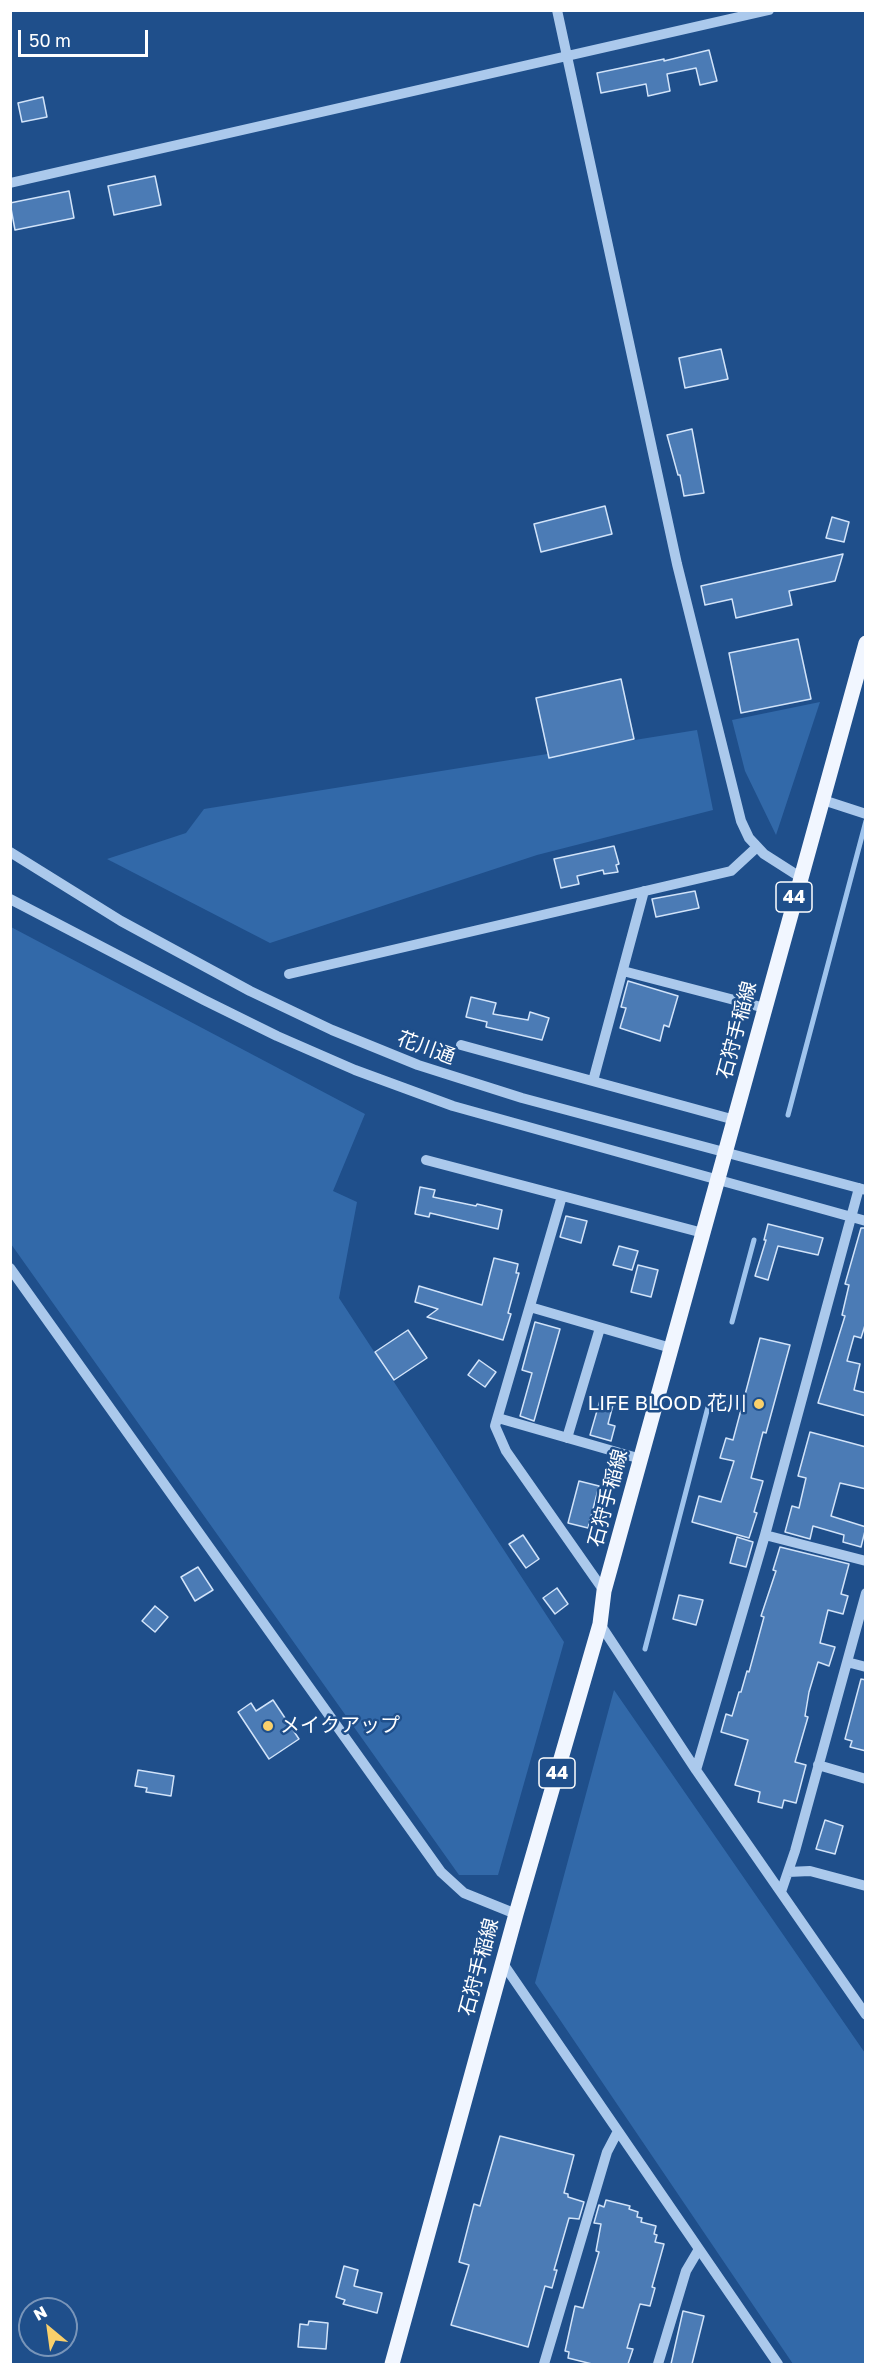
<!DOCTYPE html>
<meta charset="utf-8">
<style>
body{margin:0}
#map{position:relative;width:876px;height:2375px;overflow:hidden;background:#1f4f8b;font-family:"Golos Text",sans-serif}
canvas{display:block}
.frame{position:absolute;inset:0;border:12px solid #fff;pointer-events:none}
.north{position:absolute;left:18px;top:2297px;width:60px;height:60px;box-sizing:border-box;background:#1f4f8b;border:2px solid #7995b9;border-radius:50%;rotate:331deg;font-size:16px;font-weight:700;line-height:24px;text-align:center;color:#fff}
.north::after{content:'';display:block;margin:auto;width:21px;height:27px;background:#fad06b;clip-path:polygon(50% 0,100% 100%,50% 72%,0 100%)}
.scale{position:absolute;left:18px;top:30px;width:130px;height:27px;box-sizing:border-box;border:3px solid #fff;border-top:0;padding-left:8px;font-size:18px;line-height:21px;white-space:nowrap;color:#fff;-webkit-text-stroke:4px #1f4f8b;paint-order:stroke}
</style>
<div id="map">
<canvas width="876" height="2375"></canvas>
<div class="frame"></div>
<div class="north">N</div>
<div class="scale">50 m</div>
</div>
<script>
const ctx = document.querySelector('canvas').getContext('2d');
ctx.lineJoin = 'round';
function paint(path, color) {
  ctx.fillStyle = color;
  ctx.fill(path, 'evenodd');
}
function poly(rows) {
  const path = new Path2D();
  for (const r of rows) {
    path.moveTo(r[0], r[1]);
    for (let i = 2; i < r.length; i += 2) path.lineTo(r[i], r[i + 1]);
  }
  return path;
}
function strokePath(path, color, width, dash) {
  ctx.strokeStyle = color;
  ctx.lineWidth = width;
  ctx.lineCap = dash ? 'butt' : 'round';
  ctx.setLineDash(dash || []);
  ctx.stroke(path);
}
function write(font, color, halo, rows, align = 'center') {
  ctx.font = font + ' "Golos Text","Noto Sans JP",sans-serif';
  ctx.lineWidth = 5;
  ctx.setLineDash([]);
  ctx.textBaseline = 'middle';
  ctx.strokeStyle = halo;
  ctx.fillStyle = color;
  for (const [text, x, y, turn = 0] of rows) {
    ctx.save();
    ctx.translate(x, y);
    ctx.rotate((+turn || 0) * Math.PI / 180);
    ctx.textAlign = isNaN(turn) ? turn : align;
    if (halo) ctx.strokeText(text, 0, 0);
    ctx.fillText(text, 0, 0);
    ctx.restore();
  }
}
paint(poly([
 [820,702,776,835,745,771,732,720],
 [697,730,713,810,537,855,270,943,107,859,186,833,204,809],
 [11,927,365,1114,333,1191,357,1202,339,1298,564,1642,498,1875,459,1875,11,1244],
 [614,1690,865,2053,865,2364,793,2364,535,1983]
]), '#3269a9');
strokePath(poly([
 [788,1115,866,821],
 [732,1322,754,1240],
 [645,1649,708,1407]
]), '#9fc4ed', 5);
const building = poly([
 [709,50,717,81,700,85,696,68,667,74,670,91,648,96,646,84,601,93,597,73,664,59,664,61,709,50],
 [43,97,47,117,22,122,18,103,43,97],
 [155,176,161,205,114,215,108,186,155,176],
 [69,191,74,218,15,230,10,203,69,191],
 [721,349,728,379,685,388,679,358,721,349],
 [692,429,704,493,684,496,680,475,678,475,667,435,692,429],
 [605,506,612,534,541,552,534,524,605,506],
 [832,517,849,522,844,542,826,538,832,517],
 [843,554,835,581,789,591,792,605,736,618,732,599,705,605,701,586,843,554],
 [798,639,811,699,741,713,729,653,798,639],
 [621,679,634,739,549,758,536,698,621,679],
 [614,846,619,864,616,865,618,872,604,874,603,870,577,876,579,884,561,888,554,859,614,846],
 [695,891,699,908,656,917,652,899,695,891],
 [628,981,678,996,669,1027,664,1025,660,1041,620,1028,626,1008,621,1007,628,981],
 [471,997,496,1003,493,1014,528,1020,530,1012,549,1018,542,1040,486,1027,487,1022,466,1017,471,997],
 [420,1187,435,1190,433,1197,476,1206,477,1204,502,1210,498,1229,430,1213,429,1217,415,1214,420,1187],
 [566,1216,587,1221,581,1243,560,1237,566,1216],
 [768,1224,823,1238,818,1255,778,1246,768,1280,755,1276,766,1240,764,1240,768,1224],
 [861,1228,866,1228,866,1322,861,1338,854,1336,847,1361,860,1364,854,1390,866,1393,866,1416,818,1403,845,1316,842,1315,849,1285,845,1284,861,1228],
 [619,1246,638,1251,632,1270,613,1265,619,1246],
 [494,1258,518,1264,516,1273,519,1273,508,1313,511,1314,503,1340,427,1317,438,1309,415,1302,419,1286,482,1305,494,1258],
 [638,1265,658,1270,651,1297,631,1292,638,1265],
 [535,1322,560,1329,534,1421,520,1416,532,1373,522,1370,535,1322],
 [408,1330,427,1358,394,1380,375,1352,408,1330],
 [760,1338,790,1345,766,1433,763,1432,751,1478,763,1481,754,1512,757,1513,749,1538,692,1522,699,1496,721,1502,734,1461,720,1458,726,1438,733,1440,760,1338],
 [479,1360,496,1372,485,1387,468,1375,479,1360],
 [601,1397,614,1401,608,1424,615,1426,611,1441,590,1435,601,1397],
 [810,1432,866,1447,866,1489,840,1483,831,1516,866,1527,861,1547,843,1542,844,1535,813,1526,810,1539,785,1532,792,1506,799,1508,806,1478,798,1476,810,1432],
 [579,1481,599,1486,588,1528,568,1523,579,1481],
 [523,1535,539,1559,526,1568,509,1544,523,1535],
 [737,1537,753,1542,746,1567,730,1563,737,1537],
 [780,1547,849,1564,841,1594,848,1596,843,1614,828,1610,820,1643,835,1647,829,1666,818,1662,809,1692,805,1716,808,1717,795,1762,806,1765,796,1803,784,1800,782,1808,758,1802,760,1792,735,1785,748,1740,721,1732,726,1714,732,1716,739,1692,741,1692,747,1671,749,1672,764,1617,761,1616,776,1571,773,1570,780,1547],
 [198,1567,213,1590,195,1601,181,1577,198,1567],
 [557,1588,568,1604,555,1614,543,1598,557,1588],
 [679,1595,703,1600,696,1625,673,1619,679,1595],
 [155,1606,168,1617,155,1632,142,1621,155,1606],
 [861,1679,866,1680,866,1751,850,1747,852,1741,845,1739,861,1679],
 [273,1700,299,1739,269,1759,238,1712,251,1703,256,1711,273,1700],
 [138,1770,174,1776,171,1796,146,1792,147,1788,135,1786,138,1770],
 [825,1820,843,1826,835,1854,816,1849,825,1820],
 [500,2136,574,2155,564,2193,568,2194,568,2197,584,2202,579,2219,569,2218,554,2270,557,2270,552,2288,545,2286,528,2347,451,2325,469,2265,459,2262,474,2204,480,2206,500,2136],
 [606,2200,630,2206,629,2209,638,2212,637,2217,642,2218,641,2222,656,2226,654,2234,657,2235,655,2242,664,2244,652,2287,655,2288,650,2306,640,2304,627,2348,633,2349,628,2364,592,2364,568,2358,569,2352,565,2351,575,2306,583,2308,599,2252,596,2251,601,2224,594,2223,599,2205,604,2207,606,2200],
 [344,2266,358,2270,354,2286,382,2293,377,2313,343,2304,345,2300,336,2297,344,2266],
 [683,2311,704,2316,692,2364,671,2364,683,2311],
 [309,2321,328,2323,326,2349,298,2347,300,2324,308,2325,309,2321]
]);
paint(building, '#4b7bb5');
strokePath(building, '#d1e3f9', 1.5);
strokePath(poly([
 [557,10,677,564,741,821,749,838,764,854,800,877],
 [10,183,769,10],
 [823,800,866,814],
 [10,852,121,921,250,991,332,1030,418,1065,522,1098,866,1190],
 [10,899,204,1000,277,1036,355,1070,453,1106,866,1221],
 [623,971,765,1008],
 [289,974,731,871,757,847],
 [461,1045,735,1120],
 [593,1081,644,891],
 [426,1160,703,1233],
 [562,1196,495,1426,506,1451,604,1591],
 [10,1268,441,1872,464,1893,516,1914],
 [530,1307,671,1348],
 [498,1418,641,1459],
 [567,1438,600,1328],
 [765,1535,866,1561],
 [600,1624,696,1770,866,2015],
 [847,1662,866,1667],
 [818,1765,866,1779],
 [696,1770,765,1535,859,1188],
 [788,1872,810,1871,866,1886],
 [781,1892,795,1851,866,1593],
 [502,1962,778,2364],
 [544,2364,607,2152,618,2131],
 [658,2364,686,2271,699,2249]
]), '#abc9ec', 10);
strokePath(poly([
 [392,2364,516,1914,600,1624,604,1591,866,643]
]), '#f1f6ff', 15);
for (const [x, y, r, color] of [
 [759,1404,6,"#fad06b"],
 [268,1726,6,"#fad06b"]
]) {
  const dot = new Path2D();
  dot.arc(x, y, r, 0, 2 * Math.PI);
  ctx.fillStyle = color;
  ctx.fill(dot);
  strokePath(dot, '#1f4f8b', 2);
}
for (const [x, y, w] of [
 [794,897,36],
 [557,1773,36]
]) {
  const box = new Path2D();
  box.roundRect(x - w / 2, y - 15, w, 30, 4.5);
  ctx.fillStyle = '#1f4f8b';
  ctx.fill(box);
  strokePath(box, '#fff', 1.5);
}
write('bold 18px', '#fff', null, [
 ["44",794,897],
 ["44",557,1773]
]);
write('20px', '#fff', '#1f4f8b', [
 ["石狩手稲線",737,1030,-75],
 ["花川通",426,1048,20],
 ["石狩手稲線",608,1498,-75],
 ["石狩手稲線",479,1967,-75]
]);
write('20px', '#fff', '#1f4f8b', [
 ["LIFE BLOOD 花川",747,1404],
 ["メイクアップ",280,1726,"left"]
], 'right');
</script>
